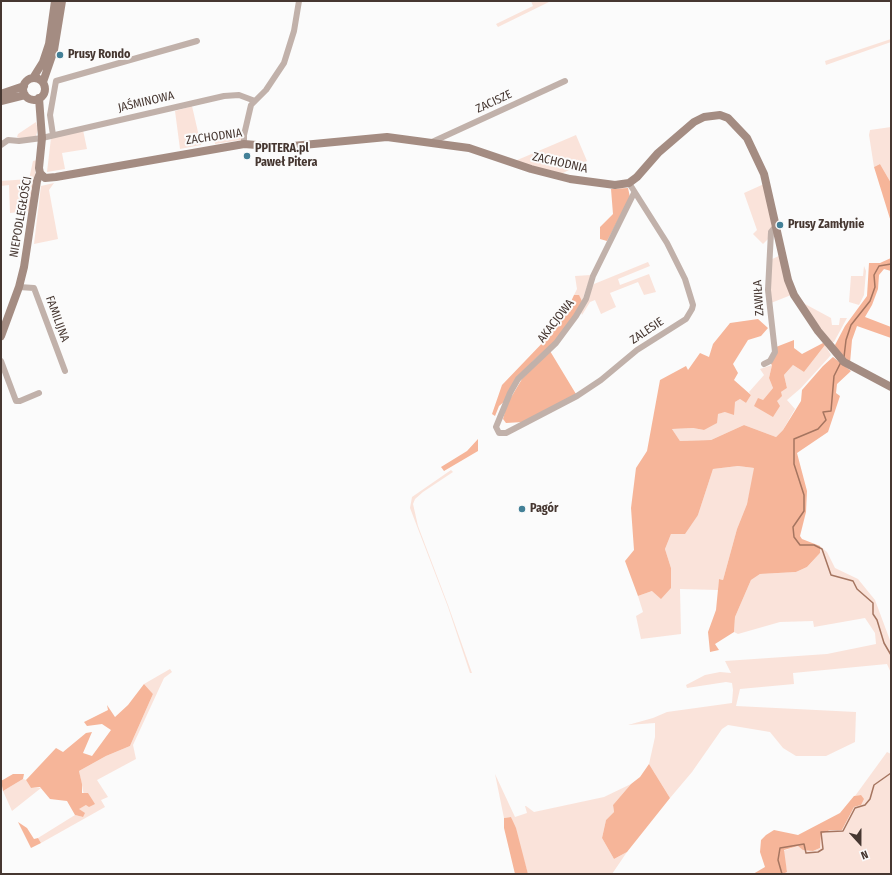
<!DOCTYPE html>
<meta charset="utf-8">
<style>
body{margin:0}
#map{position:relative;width:892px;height:875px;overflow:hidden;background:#fbfbfb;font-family:"Fira Sans Condensed",sans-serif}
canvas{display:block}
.frame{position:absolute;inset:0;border:2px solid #463731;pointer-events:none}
.north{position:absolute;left:840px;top:823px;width:40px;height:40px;-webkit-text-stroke:3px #fbfbfb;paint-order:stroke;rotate:159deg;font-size:11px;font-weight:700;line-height:16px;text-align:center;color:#463731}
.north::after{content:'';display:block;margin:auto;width:14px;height:18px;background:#463731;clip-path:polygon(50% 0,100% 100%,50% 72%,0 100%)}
</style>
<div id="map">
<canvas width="892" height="875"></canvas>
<div class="frame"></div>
<div class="north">N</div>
</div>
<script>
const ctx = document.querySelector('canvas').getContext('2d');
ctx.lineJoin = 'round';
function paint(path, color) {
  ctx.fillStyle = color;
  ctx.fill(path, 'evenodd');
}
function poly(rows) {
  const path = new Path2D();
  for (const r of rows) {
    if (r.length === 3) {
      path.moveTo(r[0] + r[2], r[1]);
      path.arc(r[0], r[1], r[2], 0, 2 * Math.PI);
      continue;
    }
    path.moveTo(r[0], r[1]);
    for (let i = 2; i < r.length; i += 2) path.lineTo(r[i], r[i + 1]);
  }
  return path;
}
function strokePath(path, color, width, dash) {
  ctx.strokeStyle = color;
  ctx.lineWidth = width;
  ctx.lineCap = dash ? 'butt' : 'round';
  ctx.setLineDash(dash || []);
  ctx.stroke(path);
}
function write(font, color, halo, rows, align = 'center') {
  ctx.font = font + ' "Fira Sans Condensed",sans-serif';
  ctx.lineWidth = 4;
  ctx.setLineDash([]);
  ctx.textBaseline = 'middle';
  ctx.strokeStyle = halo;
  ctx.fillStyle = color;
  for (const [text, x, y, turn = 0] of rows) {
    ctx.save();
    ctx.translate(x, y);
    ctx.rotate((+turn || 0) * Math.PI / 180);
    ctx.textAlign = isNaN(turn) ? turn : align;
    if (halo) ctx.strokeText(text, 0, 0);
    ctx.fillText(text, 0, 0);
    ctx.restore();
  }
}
paint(poly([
 [531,1,551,1,498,27,496,24,533,6],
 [891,39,891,42,826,65,825,61],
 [192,106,201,145,180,149,175,111],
 [36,122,38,129,36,136,21,139,17,137,18,134],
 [891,127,891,183,880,164,874,167,869,135,870,130],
 [83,130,87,149,62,153,65,169,47,172,51,138],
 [242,132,241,140,215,144,214,136],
 [576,135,587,161,561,174,515,161],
 [37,160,30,211,10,213,9,185,1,186,1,181,29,179,33,161],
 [54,183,49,190,58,239,34,244,41,186],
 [764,184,773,227,770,237,763,244,753,234,757,230,744,193],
 [781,255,791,295,771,303,770,260],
 [648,262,650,266,618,279,620,285,649,274,656,292,644,295,638,282,610,293,616,307,601,314,595,300,590,302,582,315,581,312,594,284],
 [864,266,866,271,864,295,859,305,849,302,851,276,863,276],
 [591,275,582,301,579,296,574,295,577,289,575,276],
 [796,293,805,304,831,318,832,325,839,325,840,318,847,318,834,342,831,343],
 [825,345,831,355,801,388,787,400,795,409,783,430,776,437,744,425,711,440,680,441,672,429,693,428,704,430,717,414,725,412,735,402,740,399,746,403,751,395,749,392,764,375,760,369,772,365,769,378,773,388,763,400,754,406,777,401,781,392,787,388,784,375,793,365,804,372],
 [738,466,754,468,755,471,747,504,737,529,723,580,719,579,718,590,680,589,681,634,641,639,636,616,643,612,638,596,652,591,671,588,671,568,665,549,671,534,698,515,713,469],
 [451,470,453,472,423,492,415,499,413,504,418,526,448,605,472,673,470,673,448,607,410,508,412,497],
 [820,546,827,552,835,568,858,579,875,600,891,643,891,673,887,664,793,673,794,684,740,689,736,706,856,712,855,742,826,756,796,756,783,748,770,732,728,725,722,729,692,772,670,798,649,764,655,737,655,723,628,725,653,718,667,712,732,703,733,690,732,683,726,682,687,688,686,685,705,675,720,672,731,673,725,661,827,654,876,644,875,633,865,618,814,627,813,621,780,622,738,634,734,632,735,617,751,580,760,574,796,572,807,567,820,553],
 [170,669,172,672,164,678,133,745,136,759,97,780,108,797,101,800,105,807,41,843,38,838,75,815,83,817,78,809,86,805,79,771,106,756,130,746,153,694,144,684],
 [887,752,891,754,891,874,783,874,787,872,783,851,798,846,813,851,820,848,821,834,830,830,842,830,854,807,861,805,861,795,855,796],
 [495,774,515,817,527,813,525,806,526,806,534,812,604,797,631,784,613,805,614,812,606,820,602,838,614,859,627,852,612,874,528,874,511,817,504,818],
 [23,779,26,780,31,788,41,788,12,811,3,791]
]), '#fae3da');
paint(poly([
 [880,164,891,183,891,222,874,167],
 [628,188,630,197,607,241,600,239,600,227,613,214,611,189],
 [891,258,891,271,884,269,879,275,878,289,872,305,865,317,891,327,891,338,857,326,852,340,850,363,836,348,835,345,845,326,867,296,869,263,880,263],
 [574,295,579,295,582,301,575,314,555,341,533,361,505,401,499,406,495,416,492,414,502,385,549,336,568,308],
 [758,319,768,328,761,336,748,340,733,364,738,373,734,380,751,395,746,403,740,399,735,402,734,415,725,412,718,414,717,423,704,430,693,428,672,429,680,441,711,440,744,425,776,437,783,430,801,401,802,390,823,366,833,357,851,371,837,384,836,393,840,396,828,432,797,453,807,491,806,512,800,536,802,539,820,546,820,553,807,567,796,572,760,574,751,580,735,617,734,632,715,644,719,650,710,652,708,632,716,610,719,579,723,580,737,529,747,504,754,468,738,466,713,469,698,515,685,534,671,534,665,549,671,568,671,588,661,599,652,591,638,596,625,561,634,550,631,508,636,468,647,451,660,380,686,366,688,370,700,353,709,357,713,344,730,323],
 [794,340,794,348,802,354,823,343,825,345,804,372,793,365,784,375,787,388,781,392,782,396,777,401,780,406,773,417,754,406,758,398,763,400,773,388,769,378,772,365,769,362,776,347],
 [550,351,576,394,523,422,506,423,503,419,507,404,522,379],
 [478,439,478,451,444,471,441,467,467,451],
 [144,684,153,694,130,746,106,756,79,771,82,784,82,793,88,793,95,804,89,807,86,805,79,809,85,813,83,817,75,815,67,801,50,799,40,787,31,788,26,780,56,748,63,752,86,733,92,732,83,753,92,756,111,730,102,724,87,726,84,722,108,710,107,705,115,717,128,705],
 [649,764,670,798,627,852,614,859,602,838,606,820,614,812,613,805,631,784,640,777],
 [13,774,24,774,23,779,3,791,1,781],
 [861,795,864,799,861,805,854,807,842,830,830,830,821,834,820,848,813,851,803,850,798,846,784,850,787,872,783,874,753,874,765,867,760,852,761,840,766,835,774,830,798,835,840,813,854,796],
 [511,817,516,828,528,874,515,874,504,828,504,818],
 [18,822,27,828,34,839,38,838,41,843,31,848]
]), '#f6b599');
strokePath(poly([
 [844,357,846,340,851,325,870,301,875,287,874,275,879,266,891,264],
 [841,362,834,376,831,411,823,412,826,420,818,429,794,439,794,464,804,495,804,511,793,527,794,537,800,545,814,545,822,549,831,575,853,581,857,589,873,603,873,614,877,620,884,643,891,655],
 [782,874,778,860,780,848,804,844,806,853,818,852,823,849,821,832,843,831,855,808,865,805,870,799,874,785,891,773]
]), '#a57560', 1.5);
strokePath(poly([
 [53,135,50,115,56,81,197,41],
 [432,142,565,81],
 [244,144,244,135,251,105,266,90,284,63,294,31,299,1],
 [1,145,8,140,19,141,42,138,224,96,239,95,255,101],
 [629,183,667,243,685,279,693,305,692,309,686,319,637,350,601,380,577,396,506,433,499,433,496,427,510,393,518,379,556,343,576,316,586,299,593,276,634,193],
 [19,287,34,288,65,371],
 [1,361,16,401,20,401,39,393],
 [764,364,770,361,775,352,768,290,771,232,776,226]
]), '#c1b1aa', 6);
strokePath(poly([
 [33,78,43,62,49,44,55,1],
 [34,89,11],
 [43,82,54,50,62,1],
 [1,94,24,86],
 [1,101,25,95],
 [40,173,45,178,56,177,244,144,282,147,387,137,469,148,531,169,570,179,615,185,629,183,637,177,658,153,694,122,704,117,720,115,728,118,747,138,764,174,788,280,794,295,818,331,844,362,891,387],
 [1,336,19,287,24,267,37,181,40,173,39,168,42,138,39,98]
]), '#a48c82', 8);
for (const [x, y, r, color] of [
 [60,55,4,"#438097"],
 [247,156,4,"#438097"],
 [780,225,4,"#438097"],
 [522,509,4,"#438097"]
]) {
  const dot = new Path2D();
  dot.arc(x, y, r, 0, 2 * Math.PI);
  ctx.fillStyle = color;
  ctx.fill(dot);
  strokePath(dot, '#fbfbfb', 1.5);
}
write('bold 12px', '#463731', '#fbfbfb', [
 ["Prusy Rondo",68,55],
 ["PPITERA.pl",255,149],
 ["Paweł Pitera",255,163],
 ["Prusy Zamłynie",788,225],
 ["Pagór",530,509]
], 'left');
write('12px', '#463731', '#fbfbfb', [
 ["JAŚMINOWA",146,102,-13],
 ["ZACISZE",494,102,-25],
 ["ZACHODNIA",214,137,-8],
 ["ZACHODNIA",560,163,13],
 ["NIEPODLEGŁOŚCI",21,217,-80],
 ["ZAWIŁA",759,298,-94],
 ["FAMILIJNA",57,319,70],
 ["AKACJOWA",556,321,-52],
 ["ZALESIE",647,331,-34]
]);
</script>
